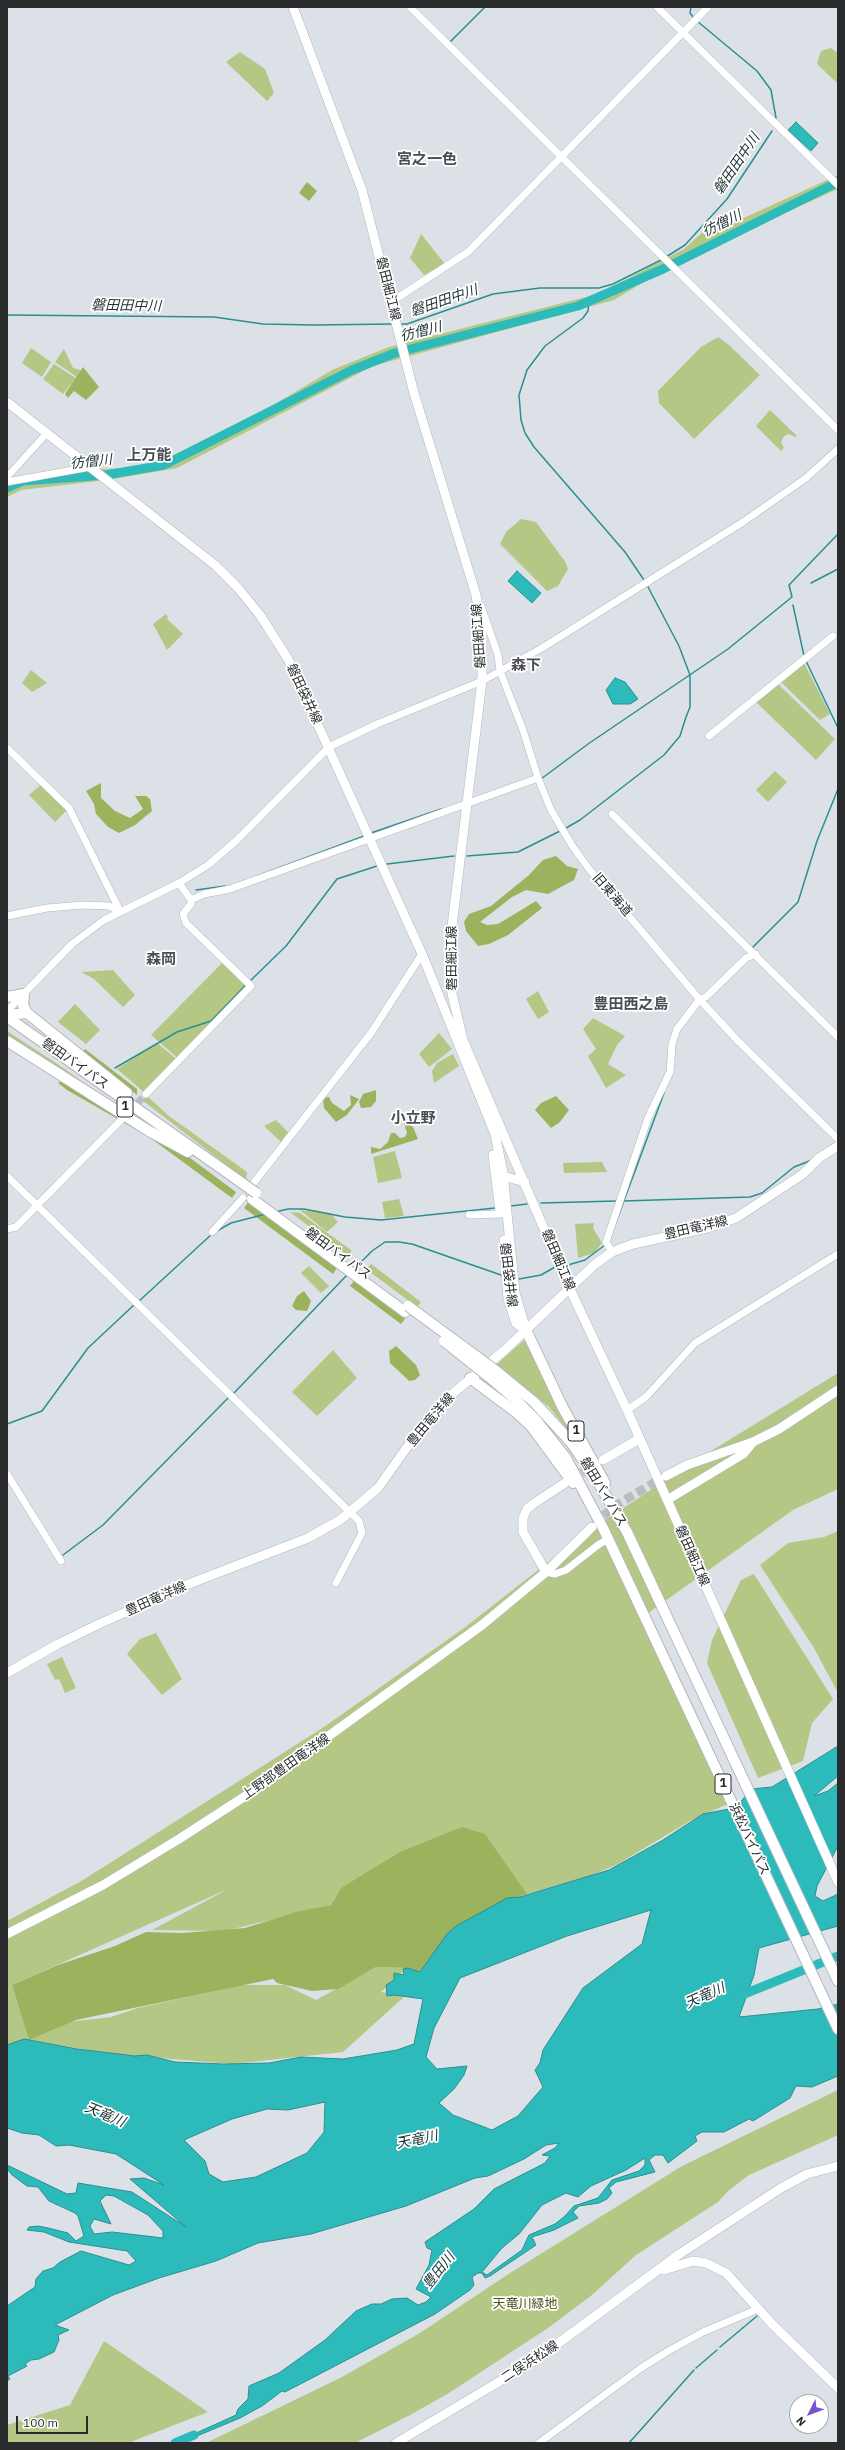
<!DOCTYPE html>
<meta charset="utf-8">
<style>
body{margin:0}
#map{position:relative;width:845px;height:2450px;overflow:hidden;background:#dce1e7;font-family:"IBM Plex Sans",sans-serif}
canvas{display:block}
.frame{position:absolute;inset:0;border:8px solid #292b2d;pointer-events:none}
.north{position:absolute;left:789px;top:2394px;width:40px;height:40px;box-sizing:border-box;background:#fff;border:1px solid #a9aaab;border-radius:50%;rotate:228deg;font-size:11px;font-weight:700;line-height:16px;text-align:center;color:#292b2d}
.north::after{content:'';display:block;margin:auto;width:14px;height:18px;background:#7d53cd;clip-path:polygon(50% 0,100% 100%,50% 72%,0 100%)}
.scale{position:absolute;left:16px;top:2416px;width:72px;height:18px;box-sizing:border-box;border:2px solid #292b2d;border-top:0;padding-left:5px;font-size:12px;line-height:14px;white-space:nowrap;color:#292b2d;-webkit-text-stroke:3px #fff;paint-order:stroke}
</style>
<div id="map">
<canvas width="845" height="2450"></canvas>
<div class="frame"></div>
<div class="north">N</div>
<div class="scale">100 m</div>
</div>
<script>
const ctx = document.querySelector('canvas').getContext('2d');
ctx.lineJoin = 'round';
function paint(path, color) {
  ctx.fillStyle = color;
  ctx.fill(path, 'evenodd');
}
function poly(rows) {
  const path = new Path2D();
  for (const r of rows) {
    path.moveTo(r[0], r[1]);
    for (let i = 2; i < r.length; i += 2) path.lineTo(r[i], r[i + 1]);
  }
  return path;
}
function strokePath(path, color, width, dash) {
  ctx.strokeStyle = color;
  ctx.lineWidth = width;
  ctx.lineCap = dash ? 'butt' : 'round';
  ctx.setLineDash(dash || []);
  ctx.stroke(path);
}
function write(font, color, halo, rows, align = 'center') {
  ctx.font = font + ' "IBM Plex Sans","Noto Sans JP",sans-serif';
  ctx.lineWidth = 3.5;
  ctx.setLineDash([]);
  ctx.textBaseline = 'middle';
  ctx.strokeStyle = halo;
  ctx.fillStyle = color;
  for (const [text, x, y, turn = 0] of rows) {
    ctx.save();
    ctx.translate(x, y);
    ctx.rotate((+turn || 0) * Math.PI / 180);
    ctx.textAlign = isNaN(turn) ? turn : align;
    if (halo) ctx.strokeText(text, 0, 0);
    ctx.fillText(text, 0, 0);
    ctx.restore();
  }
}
paint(poly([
 [831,48,838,53,838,84,817,64,821,51],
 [240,52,265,69,274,93,267,101,226,62],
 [838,175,838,189,760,224,647,280,614,300,373,366,177,468,107,480,21,490,7,497,7,482,70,470,153,467,208,444,332,370,389,347,598,294,684,249,725,212,735,222],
 [421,234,445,264,424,275,410,258],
 [718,337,728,344,760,375,694,439,659,403,658,391,701,347],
 [31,348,51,362,42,377,22,363],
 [64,349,73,368,81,370,77,377,55,362],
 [54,364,76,378,63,394,43,379],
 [770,410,797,436,795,437,789,434,784,436,781,442,784,448,781,451,756,426],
 [521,519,536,522,566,563,568,569,558,586,547,591,500,544,506,532],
 [166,614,168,617,167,619,183,634,167,650,153,624],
 [804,663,830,714,820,720,781,682],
 [31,670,47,683,32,692,22,683],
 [777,683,835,739,816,760,756,702],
 [775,771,787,782,768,802,756,790],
 [43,783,69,808,55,822,29,795],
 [224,961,251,986,180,1060,151,1035],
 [113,970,135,995,123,1007,94,979,81,972],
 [538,991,549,1012,538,1019,526,999],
 [75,1004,100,1030,86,1044,58,1022],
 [593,1018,625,1036,617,1045,608,1064,626,1075,606,1088,588,1056,596,1049,583,1029],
 [7,1031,62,1067,108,1100,7,1039],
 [439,1033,452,1049,429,1067,419,1054],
 [157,1043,179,1061,145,1093,117,1069],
 [453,1054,459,1066,434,1083,432,1071,437,1063],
 [147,1096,169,1116,247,1172,246,1180,142,1100],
 [276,1120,288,1132,281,1142,264,1126],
 [395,1151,402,1178,378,1183,373,1157],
 [602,1162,607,1172,564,1173,563,1163],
 [399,1199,404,1216,385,1218,382,1202],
 [300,1210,330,1213,338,1222,327,1232],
 [290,1212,300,1213,351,1250,351,1258],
 [594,1223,593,1228,602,1243,594,1253,578,1258,575,1224],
 [371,1264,421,1302,417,1307,366,1269],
 [309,1266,329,1286,321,1293,301,1273],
 [523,1341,526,1341,581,1447,549,1407,496,1365],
 [333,1350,357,1378,317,1416,292,1392],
 [838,1373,838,1489,793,1510,644,1616,732,1802,690,1821,616,1865,587,1877,527,1894,484,1834,341,1888,331,1905,225,1931,152,1930,228,1889,12,1985,29,2039,68,2022,111,2017,138,2008,241,1985,285,1985,316,2000,376,1967,407,1968,381,1992,405,1996,343,2052,232,2064,111,2054,29,2040,7,2045,7,1921,83,1880,324,1727,464,1628,588,1531,703,1456],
 [838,1531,838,1693,814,1648,760,1565,788,1543,824,1537],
 [754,1574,833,1699,812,1723,803,1761,758,1778,707,1663,712,1640,741,1580],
 [156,1633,182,1679,162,1695,127,1654,140,1639],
 [62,1657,76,1688,65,1693,59,1679,55,1680,47,1664],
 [838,2090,838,2135,749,2175,728,2191,718,2202,636,2255,592,2295,548,2328,449,2393,410,2415,355,2443,206,2443,340,2378,420,2333,510,2273,682,2166],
 [104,2341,208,2412,128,2443,7,2443,7,2425,70,2405]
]), '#b4c784');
paint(poly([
 [307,182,317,191,309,201,299,193],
 [83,367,99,387,86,400,74,391,68,398,65,394],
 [101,783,101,798,115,811,130,818,143,809,135,796,146,796,150,799,152,811,135,825,119,833,108,827,96,814,94,804,86,791],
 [556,856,567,866,578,869,574,880,548,894,526,890,512,897,480,922,487,925,498,924,536,901,542,908,508,935,489,944,478,946,466,931,464,922,469,914,491,906,529,875,543,860],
 [85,1049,137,1089,137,1095,82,1052],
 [63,1080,186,1155,236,1192,232,1198,149,1137,67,1090,58,1083],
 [376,1090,376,1101,371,1107,361,1108,359,1102,363,1094],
 [350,1095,359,1099,347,1115,336,1122,324,1108,323,1098,329,1097,332,1103,344,1111,351,1105],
 [556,1096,569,1110,560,1122,551,1128,535,1110,541,1103],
 [407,1122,413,1127,418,1139,371,1154,371,1147,380,1149,388,1142,391,1133,395,1133,400,1138,405,1137,407,1133,404,1123],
 [249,1201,337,1268,333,1274,244,1208],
 [354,1281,405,1319,401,1324,350,1286],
 [304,1291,311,1301,307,1311,296,1310,292,1306,297,1296],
 [396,1346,416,1365,420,1375,415,1380,409,1381,405,1377,390,1363,389,1351],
 [462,1827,485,1834,527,1894,495,1904,420,1972,407,1968,376,1967,338,1989,312,1991,277,1983,273,1979,76,2020,29,2040,12,1985,58,1965,115,1946,146,1932,182,1933,245,1928,296,1912,331,1905,341,1888,400,1852]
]), '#9cb35e');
const water = poly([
 [796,122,818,143,811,151,788,130,796,122],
 [517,571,541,593,532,603,508,581,517,571],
 [615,678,625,682,638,699,630,704,613,704,606,690,615,678],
 [838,1746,838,1776,814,1796,828,1791,838,1783,838,1846,817,1886,815,1896,823,1901,838,1894,838,1926,759,1948,754,1975,739,2017,818,2009,838,2004,838,2076,812,2087,796,2086,790,2098,753,2121,749,2119,724,2132,702,2132,695,2136,697,2141,668,2163,663,2155,655,2155,649,2160,655,2172,616,2182,609,2188,612,2193,607,2199,599,2203,579,2206,573,2212,578,2218,554,2230,532,2237,536,2245,490,2276,485,2278,482,2273,478,2273,472,2277,474,2285,470,2290,435,2314,285,2392,282,2391,262,2406,240,2418,185,2441,183,2439,236,2415,238,2409,248,2399,249,2386,279,2373,325,2340,356,2311,372,2304,381,2304,392,2299,407,2298,418,2305,426,2302,431,2297,416,2289,429,2265,432,2250,427,2248,425,2242,474,2209,494,2189,545,2163,550,2156,542,2155,555,2148,559,2143,546,2145,524,2159,488,2176,475,2178,406,2206,311,2234,258,2243,216,2261,159,2278,113,2295,55,2325,69,2330,58,2335,59,2340,54,2352,39,2359,31,2360,25,2364,27,2366,8,2376,10,2379,7,2381,7,2306,35,2287,36,2279,43,2271,53,2268,60,2262,81,2251,129,2265,136,2261,127,2251,69,2242,44,2232,27,2230,29,2227,38,2226,48,2228,68,2233,76,2241,84,2236,78,2216,75,2213,49,2201,38,2187,27,2186,12,2175,7,2169,7,2165,67,2194,76,2193,78,2183,132,2192,186,2227,130,2179,144,2178,164,2185,116,2154,69,2145,56,2146,39,2135,22,2133,7,2128,7,2045,24,2039,77,2049,135,2056,147,2055,175,2062,224,2064,269,2063,301,2057,343,2059,397,2050,414,2044,423,1999,395,1995,387,1996,386,1985,394,1980,394,1973,404,1975,403,1969,407,1968,420,1972,447,1934,456,1926,507,1898,520,1897,609,1870,663,1840,703,1814,729,1809,739,1804,751,1789,772,1787,838,1746],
 [651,1910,642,1944,583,1988,543,2050,540,2063,535,2070,543,2087,518,2116,492,2130,453,2115,439,2103,454,2089,464,2075,467,2066,437,2069,426,2057,434,2028,460,1978,567,1936,651,1910],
 [325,2102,324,2132,307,2153,256,2177,223,2182,209,2174,205,2161,184,2140,232,2119,267,2109,288,2110,325,2102],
 [645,2158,645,2165,639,2171,612,2180,598,2198,574,2206,565,2216,555,2224,529,2235,522,2250,487,2275,482,2272,502,2248,519,2234,542,2205,566,2193,578,2197,591,2186,626,2170,645,2158],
 [106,2195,114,2196,148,2215,163,2231,163,2238,112,2232,94,2234,90,2226,94,2219,111,2224,100,2201,106,2195]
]);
paint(water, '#2cbaba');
strokePath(water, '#2b8f90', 1);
strokePath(poly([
 [691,7,690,13,694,18],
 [697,21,757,71,771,90,776,118],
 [450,42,485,7],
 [666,257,685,245,727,199,772,131],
 [589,301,588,311,583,318,545,346,527,370,519,395,521,420,525,433,534,447,625,552,644,580],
 [7,315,214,317,263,324,314,325,393,324],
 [400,324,407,324,493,294,540,288,599,288,613,284,663,259],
 [811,583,838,569],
 [793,605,804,656],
 [806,661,838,728],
 [541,779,588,744,728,649,792,597,789,585,838,534],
 [566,828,580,820,664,755,680,736,686,717,690,707,690,675,679,646,647,585],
 [371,833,441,809],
 [467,856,518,852,560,831],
 [387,864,454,856],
 [257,876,364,836],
 [196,890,225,886],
 [752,948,798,902,817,841,838,789],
 [249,982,286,946,337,879,377,866],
 [115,1068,177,1032,211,1021,247,984],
 [623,1201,750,1197,762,1193,794,1167,812,1160],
 [541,1203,617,1201],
 [511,1206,527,1204],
 [275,1212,288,1209,304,1209,345,1217,381,1220,495,1208],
 [217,1231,231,1223,266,1214],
 [609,1241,664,1093],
 [568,1265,585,1260,605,1245],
 [353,1270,372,1251,385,1242,399,1242,412,1244,501,1275],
 [519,1279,541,1275,555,1267],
 [138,1302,212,1234],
 [234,1393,347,1275],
 [7,1424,42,1411,88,1348,135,1304],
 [63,1555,103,1525,229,1397],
 [720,2347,757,2316],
 [696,2368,717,2350],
 [629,2443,694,2370]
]), '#2b8f90', 1.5);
strokePath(poly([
 [7,488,23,481,106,475,164,465,352,370,395,353,578,306,663,269,838,182],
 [737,1997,838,1956],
 [175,2443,194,2435]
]), '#2cbaba', 9);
strokePath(poly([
 [123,1118,146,1094]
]), '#b8bdc2', 7, [7, 3.5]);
strokePath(poly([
 [570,1480,595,1465],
 [594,1525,613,1507,664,1477]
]), '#b8bdc2', 9, [9, 4.5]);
const minor = poly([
 [410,7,838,430],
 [657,7,838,185],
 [391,302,468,252,708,7],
 [7,477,47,433],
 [7,482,90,467],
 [481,606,498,655,500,671,523,730,538,778,551,810,573,847,589,869,701,1001,738,1041,838,1139],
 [709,736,833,636],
 [7,748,69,808,120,911],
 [612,814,838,1037],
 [191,900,204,894,230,889,538,778],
 [7,916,47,908,83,905,109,906,120,911],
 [7,1011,72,944,104,920,179,883,208,865,237,840,329,747,377,724,482,681,542,648,743,522,806,478,838,449],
 [146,1094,251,986,186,923,183,914,191,904,191,900,179,883],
 [7,1176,359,1521,362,1533,336,1583],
 [252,1185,371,1033,422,954],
 [469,1215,501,1214],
 [7,1229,16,1227,123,1118],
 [212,1232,243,1198],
 [612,1252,606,1242,648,1118,670,1072,672,1044,677,1029,700,999,706,997,746,958,756,954],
 [627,1410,646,1397,695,1343,838,1254],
 [7,1474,61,1561],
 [546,1572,555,1574,566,1570,598,1545,608,1539],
 [539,2443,641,2368,670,2350,703,2332,758,2309]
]);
const major = poly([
 [293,7,362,190,414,393,476,595,482,634,482,681,450,942,452,994,463,1040,569,1287,627,1410,838,1882],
 [7,402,215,565,238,588,260,615,288,659,422,954,495,1134,503,1173,515,1293,526,1330],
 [493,1155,500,1211],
 [499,1175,525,1182],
 [504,1240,508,1299,516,1323,526,1330],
 [603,1460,639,1439],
 [666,1476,687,1465,753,1442,779,1429,838,1390],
 [667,1500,743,1454,753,1442],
 [546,1572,523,1532,523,1518,527,1509,533,1504,565,1483],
 [7,1673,58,1644,99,1624,186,1585,308,1538,340,1520,378,1488,422,1426,451,1395,506,1349,594,1265,612,1252,633,1244,707,1228,736,1218,803,1174,819,1158,838,1146],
 [7,1934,103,1885,179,1839,247,1795,482,1625,546,1572,592,1527],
 [664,2270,693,2261,706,2263,726,2273,774,2326,838,2388],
 [396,2443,534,2361,681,2253,781,2188,807,2174,838,2166]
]);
const highway = poly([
 [7,997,24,994,23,1005,27,1013,127,1093],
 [7,1015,27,1013],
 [7,1017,242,1183],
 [7,1041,149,1131,188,1152],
 [252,1199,405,1312],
 [526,1330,563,1408,605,1483],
 [495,1370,534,1402,570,1441,598,1482,627,1532,838,1981],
 [488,1376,515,1399,536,1420,566,1458,604,1530,838,2029],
 [470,1378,517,1413,531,1426,573,1483]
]);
strokePath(minor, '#b3b7bd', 8);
strokePath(major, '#b3b7bd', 10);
strokePath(highway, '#b3b7bd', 12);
strokePath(minor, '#fff', 7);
strokePath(major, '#fff', 9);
strokePath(highway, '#fff', 10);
const highwayBridge = poly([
 [242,1183,256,1193],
 [408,1306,495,1370],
 [444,1341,488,1376]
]);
strokePath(highwayBridge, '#b3b7bd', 12, []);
strokePath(highwayBridge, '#fff', 10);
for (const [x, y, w] of [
 [125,1107,16],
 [576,1431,16],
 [723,1784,16]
]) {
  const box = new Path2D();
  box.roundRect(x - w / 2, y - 10, w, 20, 3);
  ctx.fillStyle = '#fff';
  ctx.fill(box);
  strokePath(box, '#292b2d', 1);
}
write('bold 12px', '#292b2d', null, [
 ["1",125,1107],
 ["1",576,1431],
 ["1",723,1784]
]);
write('13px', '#292b2d', '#fff', [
 ["磐田細江線",388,289,76],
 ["磐田細江線",479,636,-94],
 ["磐田袋井線",304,694,65],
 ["旧東海道",612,895,49],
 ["磐田細江線",452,958,-90],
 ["磐田バイパス",75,1064,35],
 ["豊田竜洋線",696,1228,-13],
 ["磐田バイパス",338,1254,36],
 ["磐田細江線",558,1260,67],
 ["磐田袋井線",508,1275,83],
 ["豊田竜洋線",431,1420,-50],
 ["磐田バイパス",603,1492,59],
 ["磐田細江線",692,1556,66],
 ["豊田竜洋線",156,1599,-24],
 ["上野部豊田竜洋線",286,1767,-35],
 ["浜松バイパス",749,1839,65],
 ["二俣浜松線",530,2362,-33]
]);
write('13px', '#475518', '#fff', [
 ["天竜川緑地",525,2304]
]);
write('italic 14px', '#1e3534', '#fff', [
 ["磐田田中川",737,164,-56],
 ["彷僧川",722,224,-26],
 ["磐田田中川",444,301,-19],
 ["磐田田中川",126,306,1],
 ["彷僧川",421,332,-14],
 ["彷僧川",91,462,-6],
 ["天竜川",705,1996,-24],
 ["天竜川",105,2115,23],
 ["天竜川",417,2140,-12],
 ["豊田川",439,2271,-52]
]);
write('bold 15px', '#4a4d52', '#fff', [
 ["宮之一色",427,160],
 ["上万能",149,456],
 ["森下",526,666],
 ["森岡",161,960],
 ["豊田西之島",631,1005],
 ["小立野",413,1119]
]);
</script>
